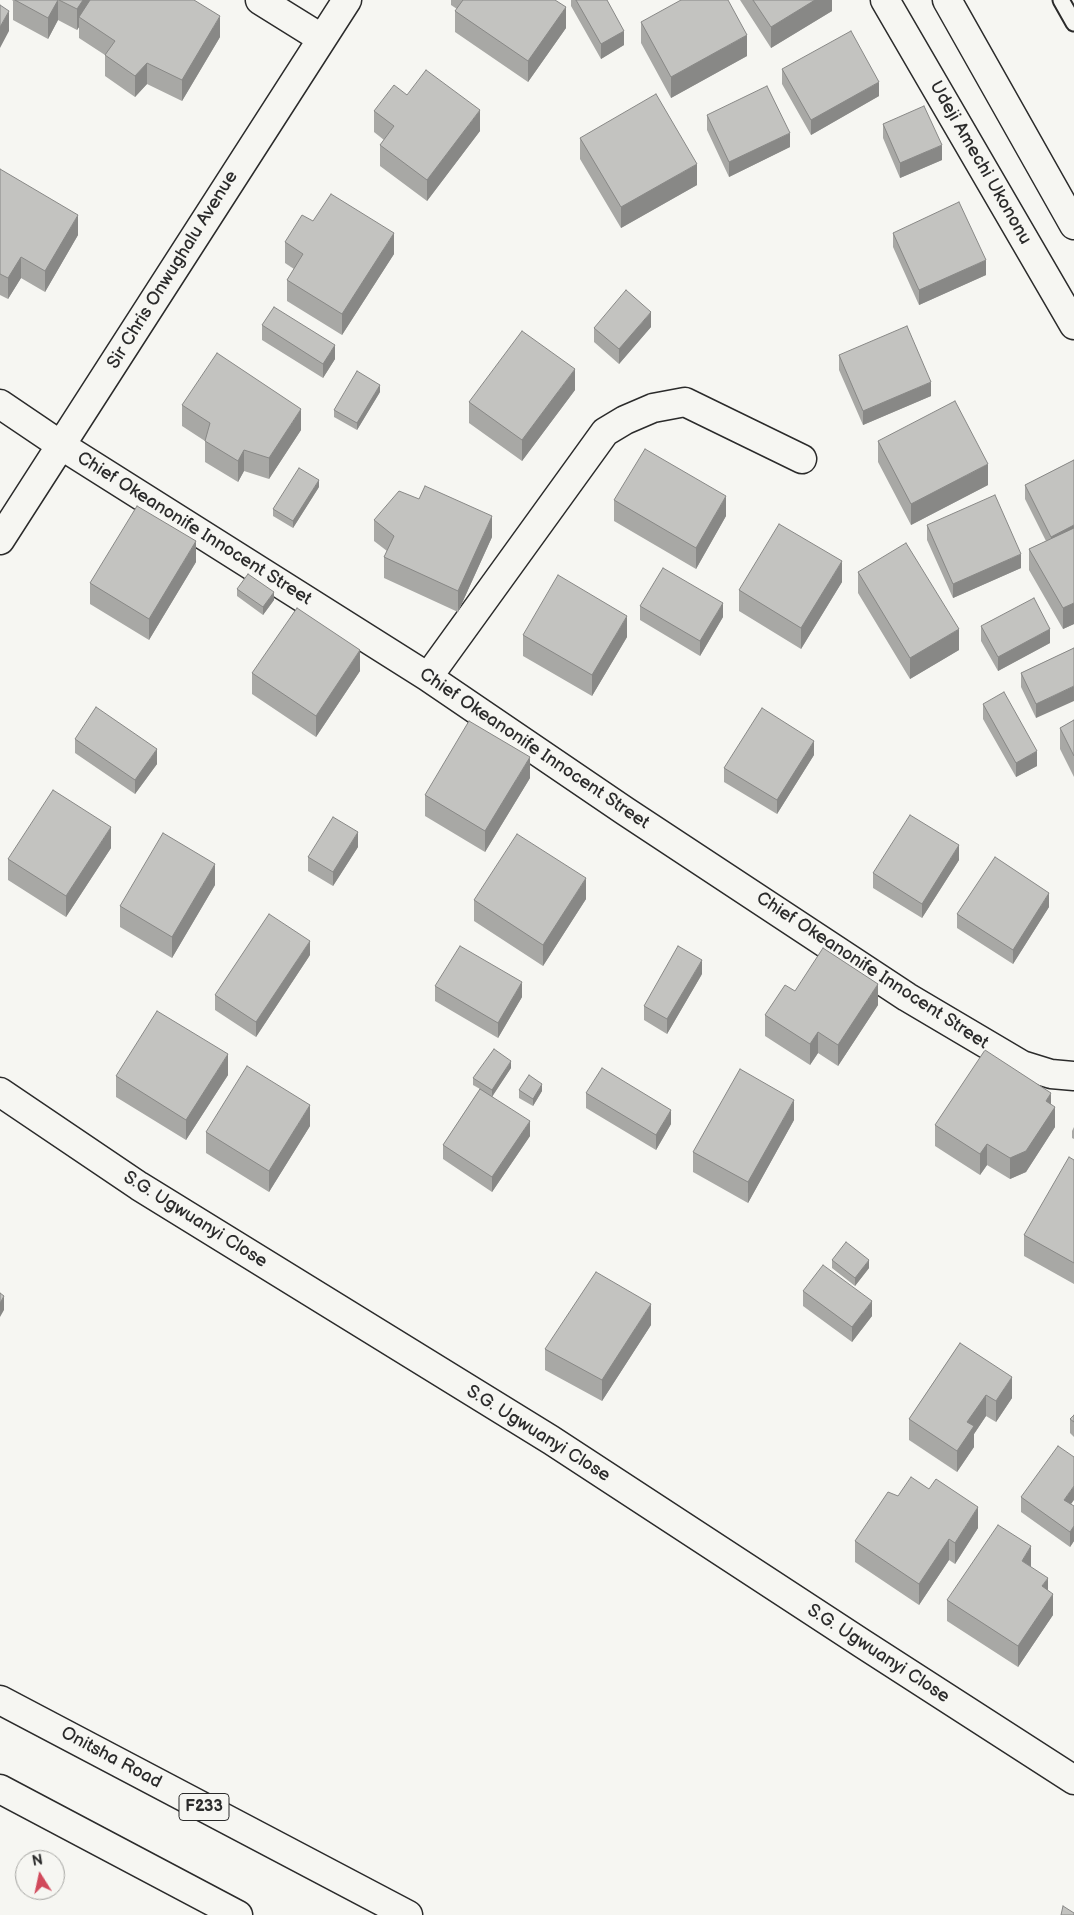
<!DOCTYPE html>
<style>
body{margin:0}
#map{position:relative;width:1074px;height:1915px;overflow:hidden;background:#f6f6f2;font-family:"Balsamiq Sans",sans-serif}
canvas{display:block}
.north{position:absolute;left:15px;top:1850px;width:50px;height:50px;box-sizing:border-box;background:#f6f6f2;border:1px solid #a5a5a2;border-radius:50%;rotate:350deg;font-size:14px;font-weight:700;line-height:20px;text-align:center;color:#2b2b2b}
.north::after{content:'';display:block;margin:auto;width:18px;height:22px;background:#d1495b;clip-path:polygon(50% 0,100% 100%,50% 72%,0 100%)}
</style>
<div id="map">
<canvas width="1074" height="1915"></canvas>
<div class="north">N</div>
</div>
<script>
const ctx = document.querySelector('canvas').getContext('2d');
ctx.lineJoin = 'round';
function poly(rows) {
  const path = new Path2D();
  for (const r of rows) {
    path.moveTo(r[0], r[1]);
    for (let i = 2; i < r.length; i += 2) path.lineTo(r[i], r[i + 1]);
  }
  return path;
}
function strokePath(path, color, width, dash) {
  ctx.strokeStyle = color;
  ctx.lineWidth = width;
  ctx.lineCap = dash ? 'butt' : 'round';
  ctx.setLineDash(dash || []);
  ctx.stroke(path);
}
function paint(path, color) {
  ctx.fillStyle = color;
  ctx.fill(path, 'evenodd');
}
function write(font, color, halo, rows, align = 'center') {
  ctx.font = font + ' "Balsamiq Sans",sans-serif';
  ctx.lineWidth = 4;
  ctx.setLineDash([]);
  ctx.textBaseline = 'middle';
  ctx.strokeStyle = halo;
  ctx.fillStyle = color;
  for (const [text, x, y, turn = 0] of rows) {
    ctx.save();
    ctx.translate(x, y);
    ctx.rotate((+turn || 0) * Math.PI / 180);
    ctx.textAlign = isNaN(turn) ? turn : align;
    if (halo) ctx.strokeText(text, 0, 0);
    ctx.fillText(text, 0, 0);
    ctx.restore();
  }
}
const lane = poly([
 [1061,0,1074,23]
]);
const street = poly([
 [260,0,321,38],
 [0,404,62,446,428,677,625,811,907,997,1022,1065,1051,1074,1074,1076],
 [0,540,347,0],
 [428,677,605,432,625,420,653,408,685,402,802,459],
 [0,1092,139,1186,551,1440,863,1644,1074,1780]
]);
const secondary = poly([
 [885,0,1074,325],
 [947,0,1074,225]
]);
const primary = poly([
 [0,1700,408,1915],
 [0,1789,238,1915]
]);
strokePath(lane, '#2b2b2b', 19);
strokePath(street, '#2b2b2b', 31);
strokePath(secondary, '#2b2b2b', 31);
strokePath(primary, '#2b2b2b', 31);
strokePath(lane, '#f6f6f2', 15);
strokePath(street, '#f6f6f2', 28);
strokePath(secondary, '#f6f6f2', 28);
strokePath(primary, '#f6f6f2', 28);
paint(poly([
 [12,0,194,0,220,37,182,101,147,84,135,97,105,76,105,55,79,38,79,27,77,30,58,20,48,39,13,20,13,1],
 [451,0,555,0,566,28,528,82,455,32,455,11,457,9,451,5],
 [571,0,607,0,624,45,601,59,571,6],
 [740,0,832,0,832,11,771,48],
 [641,22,747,56,671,98,641,43],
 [782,69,879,96,811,135,782,84],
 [407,95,480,131,427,201,380,166,380,145,384,140,374,132,374,111],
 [707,115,790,147,729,177,707,130],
 [883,124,942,160,900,178,883,138],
 [580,138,697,185,621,228,580,159],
 [0,169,78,235,45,292,21,278,8,299,0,295],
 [313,221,394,254,342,335,287,301,287,280,294,269,285,263,285,242],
 [893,233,986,275,919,305,893,247],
 [262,325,335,359,323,378,262,340],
 [651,327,619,364,594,342,594,328],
 [839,355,931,396,863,425,839,370],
 [575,390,522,461,469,423,469,402],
 [380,392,357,430,334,417,334,410],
 [182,405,301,430,269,479,244,471,238,482,205,462,205,441,182,426],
 [878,441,988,485,911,525,878,462],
 [1074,460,1074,624,1063,629,1029,570,1029,549,1046,541,1025,499,1025,485],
 [319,487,293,528,273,516,273,509],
 [614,500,726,516,696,569,614,521],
 [374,520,492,537,458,612,384,578,384,557,387,551,374,541],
 [927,525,1021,568,953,598,927,540],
 [196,562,149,640,90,604,90,583],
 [858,572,959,650,910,679,858,593],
 [842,582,801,649,739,611,739,590],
 [237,589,274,600,263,615,237,596],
 [640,606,723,617,700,656,640,620],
 [981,626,1050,643,998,671,981,641],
 [523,635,627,637,592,696,523,656],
 [1074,648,1036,718,1021,687,1021,673],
 [360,671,316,737,252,694,252,673],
 [983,704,1037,766,1016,777,983,719],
 [1074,720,1074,777,1060,749,1060,728],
 [75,739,157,764,135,794,75,753],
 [814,755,777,814,724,782,724,768],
 [530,778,485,852,425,816,425,795],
 [358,847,333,886,308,871,308,857],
 [111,848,66,917,8,880,8,859],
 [959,860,922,918,873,888,873,873],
 [215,885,172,958,120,927,120,906],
 [586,899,543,966,474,921,474,900],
 [1049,907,1013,964,957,928,957,914],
 [310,955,256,1037,215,1010,215,995],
 [702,974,667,1034,644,1020,644,1006],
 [435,986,522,997,498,1038,435,1001],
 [795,991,878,1005,838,1066,818,1053,810,1065,765,1036,765,1015],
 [511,1068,492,1096,530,1136,492,1192,443,1159,443,1145,480,1089,473,1085,473,1078],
 [228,1075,186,1140,116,1097,116,1076],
 [519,1090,542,1091,533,1106,519,1098],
 [586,1093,671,1124,656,1150,586,1108],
 [1051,1104,1055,1127,1026,1172,1010,1179,987,1165,980,1175,935,1146,935,1125],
 [794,1120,748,1203,693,1172,693,1152],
 [310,1126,269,1192,206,1153,206,1132],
 [1074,1127,1074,1139,1072,1138,1072,1131],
 [1074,1160,1074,1284,1024,1256,1024,1235],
 [832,1260,869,1268,855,1286,832,1268],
 [803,1291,872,1316,852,1342,803,1306],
 [651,1325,602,1401,545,1370,545,1349],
 [960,1343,1012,1398,996,1422,986,1416,974,1434,974,1447,957,1472,909,1440,909,1419],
 [1074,1415,1074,1437,1070,1433,1070,1419],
 [1021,1497,1071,1504,1074,1506,1074,1541,1070,1547,1021,1512],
 [978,1528,955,1564,949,1560,919,1605,855,1562,855,1541],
 [1031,1567,1048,1591,1053,1615,1018,1667,947,1621,947,1600]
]), '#a8a8a5');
paint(poly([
 [58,0,58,20,48,39,48,18],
 [83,0,95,0,79,17,79,27,77,30,77,9],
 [815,0,832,0,832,11,771,48,771,27],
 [566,7,566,28,528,82,528,61],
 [9,11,9,31,0,48,0,27],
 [220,16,220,37,182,101,182,80],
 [624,31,624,45,601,59,601,44],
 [747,35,747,56,671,98,671,77],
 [147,63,147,84,135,97,135,76],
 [879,82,879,96,811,135,811,120],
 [480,110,480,131,427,201,427,180],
 [790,133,790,147,729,177,729,162],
 [942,145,942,160,900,178,900,163],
 [697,164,697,185,621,228,621,207],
 [78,215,78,235,45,292,45,271],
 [394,233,394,254,342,335,342,314],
 [21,257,21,278,8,299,8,278],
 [986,260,986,275,919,305,919,290],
 [651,312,651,327,619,364,619,349],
 [335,345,335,359,323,378,323,364],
 [575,369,575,390,522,461,522,440],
 [931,382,931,396,863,425,863,411],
 [380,385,380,392,357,430,357,423],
 [301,409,301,430,269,479,269,458],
 [244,450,244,471,238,482,238,461],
 [988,464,988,485,911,525,911,504],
 [319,480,319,487,293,528,293,521],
 [726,496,726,516,696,569,696,548],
 [492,516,492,537,458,612,458,591],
 [1074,525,1074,540,1051,551,1051,537],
 [196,541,196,562,149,640,149,619],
 [1021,554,1021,568,953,598,953,584],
 [842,561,842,582,801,649,801,628],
 [274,592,274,600,263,615,263,607],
 [723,603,723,617,700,656,700,641],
 [1074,603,1074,624,1063,629,1063,608],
 [627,616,627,637,592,696,592,675],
 [959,629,959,650,910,679,910,658],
 [1050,629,1050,643,998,671,998,657],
 [360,650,360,671,316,737,316,716],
 [1074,686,1074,701,1036,718,1036,704],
 [814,741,814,755,777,814,777,800],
 [157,749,157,764,135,794,135,780],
 [1037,751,1037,766,1016,777,1016,763],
 [530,757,530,778,485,852,485,831],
 [111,827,111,848,66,917,66,896],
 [358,832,358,847,333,886,333,872],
 [959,845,959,860,922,918,922,904],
 [215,864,215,885,172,958,172,937],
 [586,878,586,899,543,966,543,945],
 [1049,893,1049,907,1013,964,1013,950],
 [310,941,310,955,256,1037,256,1022],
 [702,960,702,974,667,1034,667,1019],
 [522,982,522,997,498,1038,498,1023],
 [878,984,878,1005,838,1066,838,1045],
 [818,1032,818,1053,810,1065,810,1044],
 [228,1054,228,1075,186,1140,186,1120],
 [511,1061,511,1068,492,1097,492,1090],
 [542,1084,542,1091,533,1106,533,1099],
 [1051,1093,1051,1112,1055,1107,1055,1127,1026,1172,1010,1179,1010,1158],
 [794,1100,794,1120,748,1203,748,1182],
 [310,1105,310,1126,269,1192,269,1171],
 [671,1110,671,1124,656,1150,656,1135],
 [530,1121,530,1136,492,1192,492,1177],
 [987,1144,987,1165,980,1175,980,1154],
 [869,1260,869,1268,855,1286,855,1278],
 [4,1296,4,1310,0,1317,0,1303],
 [872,1301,872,1316,852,1342,852,1327],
 [651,1304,651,1325,602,1401,602,1380],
 [1012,1377,1012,1398,996,1422,996,1401],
 [986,1395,986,1416,974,1434,974,1447,957,1472,957,1451,967,1422],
 [1074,1486,1074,1500,1064,1514,1064,1500],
 [978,1507,978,1528,955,1564,955,1543],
 [1074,1526,1074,1541,1070,1547,1070,1532],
 [949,1539,949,1560,919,1605,919,1584],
 [1031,1546,1031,1567,1022,1561],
 [1048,1578,1048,1598,1042,1586],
 [1053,1594,1053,1615,1018,1667,1018,1646]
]), '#888886');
const building = poly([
 [15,0,58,0,48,18,15,0],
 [59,0,83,0,77,9,59,0],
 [90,0,194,0,220,16,182,80,147,63,135,76,105,55,115,41,79,17,90,0],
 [463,0,555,0,566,7,528,61,455,11,463,0],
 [576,0,607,0,624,31,601,44,576,0],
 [681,0,728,0,747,35,671,77,641,22,681,0],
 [753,0,815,0,771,27,753,0],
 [0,5,9,11,0,27,0,5],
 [851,31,879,82,811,120,782,69,851,31],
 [426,70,480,110,427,180,380,145,394,126,374,111,394,85,407,95,426,70],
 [767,86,790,133,729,162,707,115,767,86],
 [656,94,697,164,621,207,580,138,656,94],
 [924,106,942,145,900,163,883,124,924,106],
 [0,169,78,215,45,271,21,257,8,278,0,274,0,169],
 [331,194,394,233,342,314,287,280,303,254,285,242,302,215,313,221,331,194],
 [959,202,986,260,919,290,893,233,959,202],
 [626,290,651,312,619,349,594,328,626,290],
 [274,307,335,345,323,364,262,325,274,307],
 [907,326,931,382,863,411,839,355,907,326],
 [522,331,575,369,522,440,469,402,522,331],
 [217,353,301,409,269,458,244,450,238,461,205,441,210,423,182,405,217,353],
 [357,371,380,385,357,423,334,410,357,371],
 [955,401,988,464,911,504,878,441,955,401],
 [645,449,726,496,696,548,614,500,645,449],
 [1074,460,1074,525,1051,537,1025,485,1074,460],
 [299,468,319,480,293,521,273,509,299,468],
 [425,486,492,516,458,591,384,557,394,536,374,520,399,491,419,499,425,486],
 [995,495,1021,554,953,584,927,525,995,495],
 [137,506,196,541,149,619,90,583,137,506],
 [779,524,842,561,801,628,739,590,779,524],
 [1074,528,1074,603,1063,608,1029,549,1074,528],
 [906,543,959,629,910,658,858,572,906,543],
 [663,568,723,603,700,641,640,606,663,568],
 [248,574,274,592,263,607,237,589,248,574],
 [558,575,627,616,592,675,523,635,558,575],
 [1034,598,1050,629,998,657,981,626,1034,598],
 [297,608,360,650,316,716,252,673,297,608],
 [1074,648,1074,686,1036,704,1021,673,1074,648],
 [1004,692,1037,751,1016,763,983,704,1004,692],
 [96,707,157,749,135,780,75,739,96,707],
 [762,708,814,741,777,800,724,768,762,708],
 [1074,720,1074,756,1060,728,1074,720],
 [469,721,530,757,485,831,425,795,469,721],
 [53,790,111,827,66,896,8,859,53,790],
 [910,815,959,845,922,904,873,873,910,815],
 [333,817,358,832,333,872,308,857,333,817],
 [163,833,215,864,172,937,120,906,163,833],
 [517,834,586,878,543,945,474,900,517,834],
 [995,857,1049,893,1013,950,957,914,995,857],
 [269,914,310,941,256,1022,215,995,269,914],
 [460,946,522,982,498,1023,435,986,460,946],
 [678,946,702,960,667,1019,644,1006,678,946],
 [823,948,878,984,838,1045,818,1032,810,1044,765,1015,785,985,795,991,823,948],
 [157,1011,228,1054,186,1120,116,1076,157,1011],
 [494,1049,511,1061,492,1090,473,1078,494,1049],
 [985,1050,1051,1093,1046,1101,1055,1107,1026,1151,1010,1158,987,1144,980,1154,935,1125,985,1050],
 [247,1066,310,1105,269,1171,206,1132,247,1066],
 [602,1068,671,1110,656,1135,586,1093,602,1068],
 [740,1069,794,1100,748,1182,693,1152,740,1069],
 [529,1075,542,1084,533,1099,519,1090,529,1075],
 [480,1089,530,1121,492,1177,443,1145,480,1089],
 [1069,1157,1074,1160,1074,1263,1024,1235,1069,1157],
 [846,1242,869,1260,855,1278,832,1260,846,1242],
 [823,1265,872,1301,852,1327,803,1291,823,1265],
 [596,1272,651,1304,602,1380,545,1349,596,1272],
 [0,1293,4,1296,0,1303,0,1293],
 [960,1343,1012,1377,996,1401,986,1395,967,1422,974,1426,957,1451,909,1419,960,1343],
 [1074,1415,1074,1422,1070,1419,1074,1415],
 [1058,1446,1074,1457,1074,1486,1064,1500,1074,1506,1074,1526,1070,1532,1021,1497,1058,1446],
 [911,1477,929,1489,936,1479,978,1507,955,1543,949,1539,919,1584,855,1541,888,1492,898,1496,911,1477],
 [998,1525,1031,1546,1022,1561,1048,1578,1042,1586,1053,1594,1018,1646,947,1600,998,1525],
 [1063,1906,1074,1913,1074,1915,1061,1915,1063,1906]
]);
paint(building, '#c3c3c0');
strokePath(building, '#888886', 1);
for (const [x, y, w] of [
 [204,1807,50]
]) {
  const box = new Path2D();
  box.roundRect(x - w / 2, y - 13.5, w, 27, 4);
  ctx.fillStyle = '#f6f6f2';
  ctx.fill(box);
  strokePath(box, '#2b2b2b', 1);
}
write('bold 16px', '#2b2b2b', null, [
 ["F233",204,1807]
]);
write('18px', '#2b2b2b', '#f6f6f2', [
 ["Udeji Amechi Ukononu",980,163,60],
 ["Sir Chris Onwughalu Avenue",173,270,-58],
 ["Chief Okeanonife Innocent Street",194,529,32],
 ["Chief Okeanonife Innocent Street",534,749,34],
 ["Chief Okeanonife Innocent Street",872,971,33],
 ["S.G. Ugwuanyi Close",195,1220,32],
 ["S.G. Ugwuanyi Close",538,1434,32],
 ["S.G. Ugwuanyi Close",878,1654,33],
 ["Onitsha Road",111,1758,28]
]);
</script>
